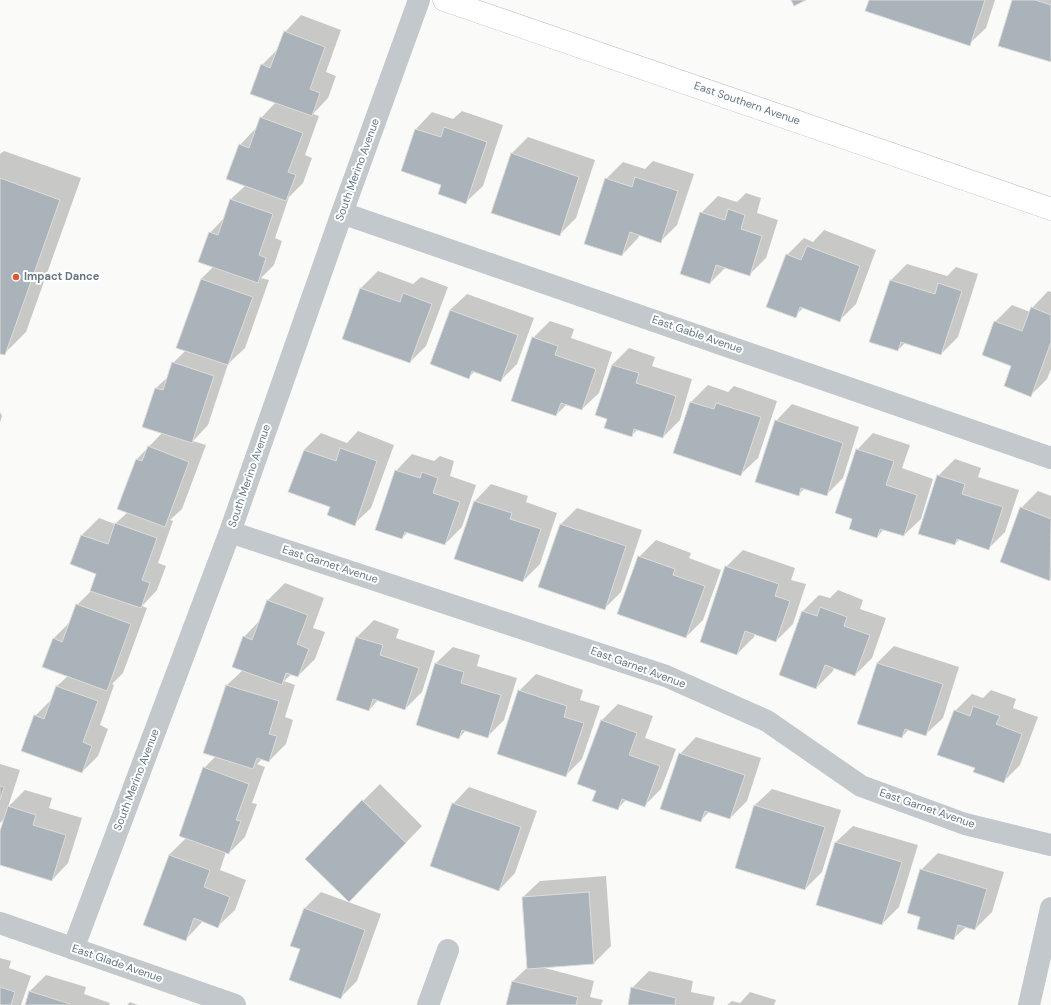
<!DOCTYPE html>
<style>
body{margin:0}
canvas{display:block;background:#fafaf8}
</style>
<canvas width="1051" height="1005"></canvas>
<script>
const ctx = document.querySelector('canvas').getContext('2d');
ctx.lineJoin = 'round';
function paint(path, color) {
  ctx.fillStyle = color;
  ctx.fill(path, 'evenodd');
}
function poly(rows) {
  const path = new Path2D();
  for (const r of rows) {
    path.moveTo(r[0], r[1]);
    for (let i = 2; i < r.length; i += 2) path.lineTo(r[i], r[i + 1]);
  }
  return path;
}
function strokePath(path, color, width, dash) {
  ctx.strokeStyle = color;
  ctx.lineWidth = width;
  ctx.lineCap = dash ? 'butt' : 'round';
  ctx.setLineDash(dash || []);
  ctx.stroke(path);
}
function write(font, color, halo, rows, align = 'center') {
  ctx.font = font + ' "DM Sans",sans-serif';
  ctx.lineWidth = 4;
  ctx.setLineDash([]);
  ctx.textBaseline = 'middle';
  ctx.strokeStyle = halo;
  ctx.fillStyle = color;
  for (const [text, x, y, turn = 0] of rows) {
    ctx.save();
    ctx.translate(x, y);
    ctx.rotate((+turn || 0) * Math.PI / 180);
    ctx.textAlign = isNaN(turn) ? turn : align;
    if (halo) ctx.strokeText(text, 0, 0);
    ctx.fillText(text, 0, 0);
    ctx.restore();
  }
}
paint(poly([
 [870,0,995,0,986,28,969,44],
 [1013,0,1051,0,1051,61],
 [301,15,341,30,326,72,336,76,328,98,313,114,319,116,305,155,312,158,303,183,289,197,275,238,282,241,274,265,261,278,269,280,245,348,228,364,208,425,193,441,206,445,182,509,170,520,173,521,158,563,166,566,157,590,142,606,147,608,123,673,112,684,114,685,100,725,108,729,98,756,82,772,35,716,52,699,57,686,68,676,54,638,71,621,77,605,92,590,97,573,72,564,82,535,99,518,115,524,128,512,137,459,162,433,143,427,156,388,169,376,173,363,186,350,178,347,201,279,214,266,210,233,225,217,231,199,246,185,240,145,256,128,261,118,276,102,262,65,279,48,285,32],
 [462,111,503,125,483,186,466,202,443,184,402,170,416,129,432,112,453,119],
 [528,137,595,160,576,218,559,235,511,154],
 [4,151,81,178,26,332,4,354,0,353,0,154],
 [653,161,694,174,677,225,661,241,640,235,638,238,622,255,606,179,623,162,645,169],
 [746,193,761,198,757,213,778,220,766,258,749,275,726,267,710,283,701,213,718,196,737,202],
 [824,230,876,250,856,304,839,321,804,307,795,316,787,255,804,238,813,242],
 [907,264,947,276,956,267,978,274,958,337,941,354,906,342,898,350,891,280],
 [378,271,413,284,421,277,448,287,426,346,410,362,343,338,361,288],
 [1048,291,1051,292,1051,369,1047,379,1031,395,1013,365,995,322,1012,305,1030,312,1032,308],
 [467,294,534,318,517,364,500,381,475,371,469,377,450,310],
 [550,321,574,329,571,338,612,352,599,393,582,409,567,404,556,415,533,338],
 [629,348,655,357,652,366,692,379,680,420,663,437,638,429,631,436,608,418,612,365],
 [708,385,728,392,734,386,777,401,758,458,741,474,674,452,691,402],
 [792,404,859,427,843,478,826,495,805,488,798,495,776,421],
 [0,412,2,416,0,422],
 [358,431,394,445,371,508,354,524,331,506,304,450,321,433,347,443],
 [873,433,910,445,902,468,933,479,921,519,904,535,884,529,877,537,854,518,857,450],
 [412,454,434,461,440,456,454,461,450,476,476,485,462,527,445,544,408,532,402,538,396,471],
 [955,459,981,468,978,477,1019,490,1005,532,989,548,960,539,955,544,938,476],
 [491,484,528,496,526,502,557,513,540,564,523,581,456,558,475,501],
 [1038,491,1051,496,1051,578,1050,579,1021,508],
 [577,508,642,530,621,592,604,609,560,525],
 [656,540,691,553,689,558,721,570,703,620,686,637,639,557],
 [743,550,795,568,791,580,806,584,793,624,776,641,755,633,754,637,737,654,726,567],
 [285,583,324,598,313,628,325,632,315,659,298,676,292,674,284,681,295,685,285,717,293,720,286,744,269,761,262,759,257,764,265,767,252,803,257,804,245,837,229,853,226,852,220,870,246,880,235,910,218,926,203,921,186,939,144,924,169,855,186,838,204,768,216,756,204,753,227,685,243,670,244,637,260,620,268,600],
 [838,590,863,600,860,609,886,618,872,658,855,675,834,667,833,671,816,688,803,611,819,595,830,598],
 [374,620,399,629,396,638,435,651,422,692,405,709,378,700,369,710,337,699,357,637],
 [894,646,959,667,943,718,926,734,909,729,902,737,858,723,877,663],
 [453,647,480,655,477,666,517,678,504,720,487,737,466,730,459,738,417,725,436,663],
 [536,674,583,690,580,700,600,706,582,759,566,775,519,691],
 [991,690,1016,699,1013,708,1038,717,1020,765,1003,782,976,768,955,711,972,694,983,698],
 [618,704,653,716,645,738,676,749,661,789,644,806,627,799,617,809,597,790,601,721],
 [696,737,761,758,747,801,730,818,710,811,701,820,680,754],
 [0,764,20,770,8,807,25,790,52,798,49,808,82,818,68,863,52,880,0,864,0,834,5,818,0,823],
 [380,784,422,826,366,884,363,801],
 [469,787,537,811,515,873,499,890,453,804],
 [772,789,841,810,822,872,805,889,755,805],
 [853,826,918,845,899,907,882,924,817,904,836,842],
 [938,853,1004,872,992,912,975,929,966,927,954,938,921,916,921,870],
 [606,876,611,946,594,963,541,967,594,981,590,997,603,1000,601,1005,507,1005,513,981,528,967,523,897,540,881],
 [321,892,381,914,357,981,340,998,301,949,305,908],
 [0,958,11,961,9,968,31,976,21,1005,0,1005],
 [649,971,693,981,691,992,715,997,713,1005,629,1005,632,988],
 [46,975,86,987,84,994,110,1003,109,1005,26,1005,30,991],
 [750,992,776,1000,774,1005,727,1005,732,1001,740,1003],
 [130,1002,138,1005,127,1005]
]), '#0003');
const building = poly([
 [791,0,806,0,794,6,791,0],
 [869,0,985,0,970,46,865,11,869,0],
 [1012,0,1035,0,1051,5,1051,62,998,46,1012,0],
 [284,31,325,47,310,89,320,93,312,116,250,94,261,64,270,68,284,31],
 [260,117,303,133,288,172,296,175,286,201,226,179,239,144,249,148,260,117],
 [444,127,487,142,466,204,438,194,441,185,401,171,415,129,441,137,444,127],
 [511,153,579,177,560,236,491,213,511,153],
 [635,177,678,191,661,243,630,232,622,256,584,244,605,178,632,187,635,177],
 [0,178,60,200,5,355,0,354,0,178],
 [230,199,273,214,259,255,266,258,258,283,198,262,209,232,218,235,230,199],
 [728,209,745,215,741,229,762,236,750,276,716,265,710,284,680,274,700,212,725,220,728,209],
 [807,246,860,266,840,322,800,307,796,318,766,307,786,254,801,260,807,246],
 [201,279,253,297,228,365,176,348,201,279],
 [890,280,935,294,938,283,962,291,941,355,901,342,898,351,869,342,890,280],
 [360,288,400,302,403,293,432,304,410,363,342,339,360,288],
 [1031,307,1051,315,1051,342,1031,397,1004,386,1011,366,982,355,994,321,1022,331,1031,307],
 [450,310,518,335,501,382,472,371,469,379,430,364,450,310],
 [532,337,558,346,555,355,596,369,582,410,561,403,556,416,511,401,532,337],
 [172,362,214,376,192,443,142,427,155,388,163,390,172,362],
 [612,365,639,373,636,383,676,396,663,438,634,429,632,437,604,428,607,419,595,415,612,365],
 [690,402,714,409,716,403,761,417,741,476,673,453,690,402],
 [775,420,843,443,827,496,801,488,799,496,755,482,775,420],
 [148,446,189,462,165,527,117,509,136,459,142,461,148,446],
 [340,448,377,461,355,526,327,515,330,507,288,492,304,450,336,461,340,448],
 [856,449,894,461,886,485,917,495,904,536,880,529,877,538,849,529,852,519,835,513,856,449],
 [395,470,420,478,422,472,438,478,433,493,460,502,445,545,405,532,402,539,375,530,395,470],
 [937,475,965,484,962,494,1003,507,989,550,957,539,955,545,918,534,937,475],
 [474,501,512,513,510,519,541,529,523,582,454,559,474,501],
 [1020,507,1051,519,1050,581,1000,562,1020,507],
 [115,523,157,538,142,580,150,583,141,608,90,591,96,574,70,564,81,535,108,544,115,523],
 [560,524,626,546,605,610,538,587,560,524],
 [638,556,675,569,673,575,705,586,686,638,617,614,638,556],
 [725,566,779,584,775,596,790,601,776,642,745,631,737,655,700,642,725,566],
 [267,600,308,615,297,644,309,649,298,677,286,673,282,685,232,667,243,636,252,640,267,600],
 [76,604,131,624,107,691,42,667,53,638,62,642,76,604],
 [820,607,847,617,844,626,870,635,855,676,825,665,816,689,779,675,802,611,817,616,820,607],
 [356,637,383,645,380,655,419,668,405,710,373,699,369,711,336,700,356,637],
 [435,663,464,672,461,683,501,695,488,738,462,730,459,739,416,725,435,663],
 [877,663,943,684,926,736,905,729,902,738,857,724,877,663],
 [226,685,279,701,269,734,277,736,269,762,257,758,253,769,203,753,226,685],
 [56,686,98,701,83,742,92,746,82,773,21,751,34,715,44,719,56,686],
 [518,690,567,706,564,717,584,723,566,777,497,754,518,690],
 [973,706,1000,716,996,724,1022,734,1004,783,973,772,975,768,937,755,954,710,970,716,973,706],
 [601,720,637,733,629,755,660,766,645,807,622,799,618,810,592,801,596,791,577,784,601,720],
 [679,753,745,775,730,819,705,811,701,822,660,809,679,753],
 [203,767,249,784,236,820,241,821,229,854,179,836,203,767],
 [0,786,4,787,0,800,0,786],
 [362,800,406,843,349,902,305,859,362,800],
 [452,803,521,827,499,891,430,866,452,803],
 [754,805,825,827,805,890,735,868,754,805],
 [8,806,36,815,33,825,66,835,52,881,0,865,0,831,8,806],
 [835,842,902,862,882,925,816,905,835,842],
 [169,855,210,870,204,887,230,897,218,928,194,918,186,941,143,925,169,855],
 [920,869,987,889,975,930,958,925,954,940,917,929,920,917,907,913,920,869],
 [589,892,594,964,527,969,522,897,589,892],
 [304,908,365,930,341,999,289,980,300,949,290,946,304,908],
 [512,981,578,997,576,1005,506,1005,512,981],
 [0,987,15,992,11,1005,0,1005,0,987],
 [631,987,676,998,675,1005,628,1005,631,987],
 [29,991,70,1004,70,1005,25,1005,29,991]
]);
paint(building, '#aab3b9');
strokePath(building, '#dcdcda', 1);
const secondary = poly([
 [444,0,1051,209]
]);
strokePath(secondary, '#b3babf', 23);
strokePath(poly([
 [342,213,1051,458],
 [230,532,666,676,767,721,861,786,965,824,1051,845],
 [0,923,235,1005],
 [73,949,230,532,342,213,419,0],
 [428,1005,448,950]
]), '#c3c8cc', 22);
strokePath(poly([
 [1029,1005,1051,908]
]), '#c3c8cc', 22);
strokePath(secondary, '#fff', 22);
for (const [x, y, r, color] of [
 [16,277,4,"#e4572e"]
]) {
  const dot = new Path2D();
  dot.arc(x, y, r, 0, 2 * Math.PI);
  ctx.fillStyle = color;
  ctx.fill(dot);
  strokePath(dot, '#fff', 1.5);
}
write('11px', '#657683', '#fff', [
 ["East Southern Avenue",747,104,19],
 ["South Merino Avenue",358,170,-70],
 ["East Gable Avenue",697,335,19],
 ["South Merino Avenue",250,476,-71],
 ["East Garnet Avenue",330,565,18],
 ["East Garnet Avenue",638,668,20],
 ["South Merino Avenue",137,780,-69],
 ["East Garnet Avenue",927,809,19],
 ["East Glade Avenue",117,964,19]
]);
write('bold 11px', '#657683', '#fff', [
 ["Impact Dance",24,277]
], 'left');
</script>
